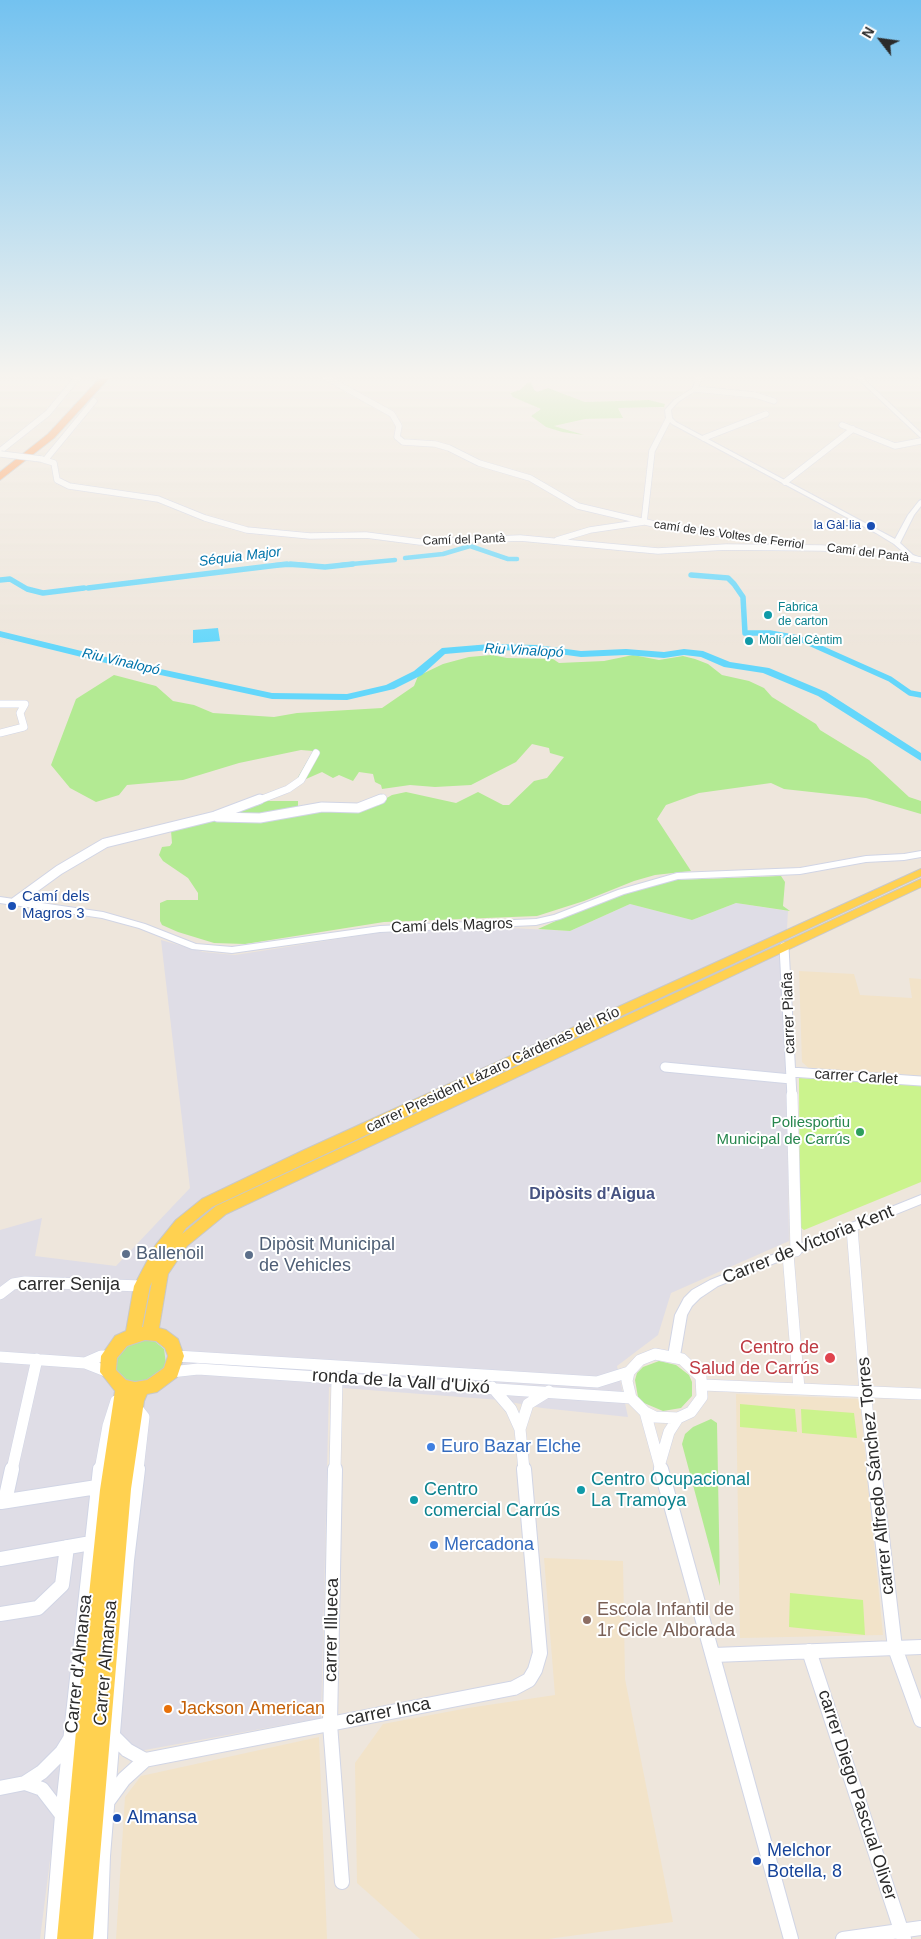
<!DOCTYPE html>
<meta charset="utf-8">
<style>
body{margin:0}
#map{position:relative;width:921px;height:1939px;overflow:hidden;background:#eee6dc;font-family:Arial,sans-serif}
canvas{display:block}
.north{position:absolute;left:856px;top:15px;width:50px;height:50px;-webkit-text-stroke:4px #fff;paint-order:stroke;rotate:300deg;font-size:14px;font-weight:700;line-height:20px;text-align:center;color:#2b2b2b}
.north::after{content:'';display:block;margin:auto;width:18px;height:22px;background:#2b2b2b;clip-path:polygon(50% 0,100% 100%,50% 72%,0 100%)}
</style>
<div id="map">
<canvas width="921" height="1939"></canvas>
<div class="north">N</div>
</div>
<script>
const ctx = document.querySelector('canvas').getContext('2d');
ctx.lineJoin = 'round';
function paint(path, color) {
  ctx.fillStyle = color;
  ctx.fill(path, 'evenodd');
}
function poly(rows) {
  const path = new Path2D();
  for (const r of rows) {
    path.moveTo(r[0], r[1]);
    for (let i = 2; i < r.length; i += 2) path.lineTo(r[i], r[i + 1]);
  }
  return path;
}
function strokePath(path, color, width, dash) {
  ctx.strokeStyle = color;
  ctx.lineWidth = width;
  ctx.lineCap = dash ? 'butt' : 'round';
  ctx.setLineDash(dash || []);
  ctx.stroke(path);
}
function write(font, color, halo, rows, align = 'center') {
  ctx.font = font + ' Arial,sans-serif';
  ctx.lineWidth = 4;
  ctx.setLineDash([]);
  ctx.textBaseline = 'middle';
  ctx.strokeStyle = halo;
  ctx.fillStyle = color;
  for (const [text, x, y, turn = 0] of rows) {
    ctx.save();
    ctx.translate(x, y);
    ctx.rotate((+turn || 0) * Math.PI / 180);
    ctx.textAlign = isNaN(turn) ? turn : align;
    if (halo) ctx.strokeText(text, 0, 0);
    ctx.fillText(text, 0, 0);
    ctx.restore();
  }
}
paint(poly([
 [736,903,788,911,785,962,789,1241,671,1293,658,1335,617,1366,628,1417,542,1408,500,1400,329,1387,321,1718,62,1765,40,1939,0,1939,0,1230,42,1218,35,1256,116,1266,190,1188,161,940,203,952,235,955,377,933,490,927,570,931,630,904,692,920]
]), '#dfdde6');
paint(poly([
 [799,971,854,974,860,995,912,998,909,978,921,979,921,1076,811,1070,802,1062],
 [736,1394,860,1399,883,1635,740,1638],
 [544,1558,623,1561,625,1679,673,1922,548,1939,420,1939,357,1883,355,1763,383,1724,468,1708,555,1695],
 [319,1737,327,1939,116,1939,125,1797,141,1776]
]), '#f2e3c9');
paint(poly([
 [531,382,534,390,537,392,548,388,585,402,649,400,665,404,664,407,618,408,623,418,585,419,554,426,584,435,562,432,546,427,531,416,541,409,513,397,510,393,520,390,527,383],
 [492,655,507,658,553,659,559,663,604,661,633,655,659,660,683,656,695,659,708,664,722,675,749,681,764,688,772,697,816,724,820,730,869,760,909,797,921,801,921,814,866,798,784,789,771,783,699,793,666,805,657,819,691,871,655,875,634,881,584,901,537,916,384,922,245,944,214,943,178,932,162,925,160,921,160,903,167,900,198,900,198,893,188,878,163,861,159,855,162,847,170,846,172,843,171,831,259,801,298,801,298,808,320,808,324,812,371,807,392,795,406,792,456,803,478,792,503,805,509,805,534,781,547,778,564,757,550,753,549,748,532,744,516,762,471,785,435,787,410,785,382,789,381,785,375,782,373,774,359,772,353,781,339,775,333,778,322,772,306,779,298,777,313,751,301,750,239,763,183,780,127,785,119,795,96,802,70,788,51,765,76,699,114,675,156,686,173,701,194,705,213,713,274,717,297,713,382,708,414,686,418,676,443,664,469,657],
 [781,876,785,882,783,906,790,911,736,903,692,920,630,904,570,931,538,929,600,901,675,880],
 [145,1339,153,1340,164,1349,166,1364,162,1371,147,1381,129,1383,116,1375,115,1354,121,1348],
 [659,1361,676,1365,689,1375,692,1382,692,1396,681,1408,663,1411,644,1403,638,1397,635,1380,637,1373,643,1367],
 [711,1419,717,1423,720,1586,682,1444,685,1434,693,1427]
]), '#b3ea93');
paint(poly([
 [799,1078,921,1084,921,1182,804,1230,800,1227],
 [740,1404,795,1409,797,1432,740,1427],
 [801,1409,854,1413,857,1438,802,1433],
 [790,1593,863,1600,865,1635,789,1627]
]), '#cbf38d');
paint(poly([
 [218,628,220,641,193,643,193,630]
]), '#64d7fb');
strokePath(poly([
 [405,558,443,554,470,546,508,559,517,559],
 [276,565,306,565],
 [341,565,395,560]
]), '#64d7fb', 4.5);
strokePath(poly([
 [290,564,325,567,353,564],
 [691,575,728,578,734,584,743,597,745,633,770,633,798,638,890,679,910,693,921,695],
 [0,580,10,579,27,589,43,593,84,588],
 [88,588,287,564]
]), '#64d7fb', 5.5);
paint(poly([
 [0,631,114,659,272,693,347,694,386,685,414,671,442,648,490,644,537,645,581,651,626,649,664,652,684,649,703,651,730,662,769,668,826,692,921,753,921,761,818,696,763,673,724,667,701,657,684,655,664,658,626,655,581,657,537,651,490,650,445,654,422,675,394,689,347,700,272,699,114,665,0,637,0,631]
]), '#64d7fb');
const minorFar4 = poly([
 [327,378,392,414,399,426,397,437,403,442,435,444,449,448,479,463,530,478,578,506,658,525,780,542],
 [695,389,755,395,774,401],
 [842,425,895,446,921,441],
 [704,438,766,414],
 [0,451,48,413,77,378],
 [41,459,54,463,57,480,69,486,158,499,205,518,247,530,310,536,366,535,420,542,520,538,658,551,726,547,821,548,867,551,921,560],
 [46,459,94,401],
 [785,482,853,429],
 [557,540,590,530,644,522,652,451,669,418]
]);
const minorFar3 = poly([
 [0,704,25,704,20,713,24,727,0,733],
 [257,801,288,789,301,780,316,753],
 [378,801,383,798]
]);
const minorFar2 = poly([
 [217,817,260,818,322,807,358,808,381,799],
 [15,902,59,870,105,843,215,816,260,799],
 [784,947,792,1097],
 [665,1067,791,1079],
 [791,1072,921,1081]
]);
const minorFar1 = poly([
 [792,1095,796,1251],
 [852,1228,865,1391,874,1470],
 [788,1254,799,1389],
 [0,1294,13,1284,25,1282,142,1286],
 [655,1354,682,1359,701,1377,702,1397,691,1412,678,1418,655,1417,645,1412,631,1398,627,1381,629,1372,640,1360,655,1354],
 [176,1356,597,1382,629,1372],
 [0,1357,85,1363,108,1372],
 [85,1363,101,1356,109,1356],
 [171,1372,198,1369,631,1398],
 [703,1385,921,1394],
 [492,1387,511,1409,520,1429],
 [136,1407,144,1417,138,1470],
 [645,1412,661,1470],
 [660,1463,669,1432,678,1418],
 [12,1470,37,1359],
 [100,1470,108,1426,116,1401],
 [335,1470,337,1378],
 [524,1470,520,1429,528,1404,549,1391]
]);
const minor = poly([
 [335,1469,330,1724,342,1882],
 [661,1469,791,1939],
 [874,1469,895,1648,921,1720],
 [5,1501,12,1469],
 [1,1502,97,1487],
 [0,1559,91,1543],
 [0,1614,38,1608,62,1585,67,1547],
 [809,1651,904,1939],
 [714,1655,921,1647],
 [145,1760,514,1688,529,1680,535,1670,540,1653,524,1469],
 [0,1788,25,1783],
 [108,1801,124,1779,145,1760,127,1750,113,1736],
 [62,1815,42,1789,25,1783,42,1772,62,1752,70,1739],
 [52,1939,62,1815,100,1469],
 [100,1939,103,1856,127,1560,138,1469],
 [843,1939,921,1928]
]);
const tertiary = poly([
 [696,378,702,378,697,390,678,402,671,410,672,418,676,422,895,539,908,515,919,501,921,500,921,506,914,515,900,543,913,555,921,558,921,562,909,557,894,544,876,533,672,424,666,418,665,410,674,400,693,388,696,378],
 [857,378,863,378,921,433,921,438,857,378],
 [921,851,921,857,904,860,866,862,800,874,678,879,624,894,560,919,536,925,380,932,232,953,192,949,139,928,102,918,0,903,0,897,103,912,145,924,196,944,232,947,380,926,536,919,554,915,618,890,677,873,800,868,866,856,904,854,921,851],
 [921,1195,921,1204,718,1286,700,1298,692,1306,687,1315,680,1356,679,1360,674,1361,669,1360,668,1356,675,1315,684,1298,692,1290,710,1280,921,1195]
]);
const primary = poly([
 [921,869,921,876,212,1207,186,1228,182,1234,216,1206,921,879,921,887,226,1214,187,1246,168,1274,159,1328,166,1330,178,1339,184,1356,177,1377,157,1392,147,1394,144,1401,131,1489,93,1939,57,1939,85,1633,100,1490,115,1391,100,1372,101,1356,115,1336,126,1331,134,1286,155,1246,176,1220,202,1199,302,1151,921,869],
 [152,1282,143,1327,142,1327,150,1286,152,1282],
 [145,1340,156,1341,165,1348,168,1356,164,1368,147,1380,135,1382,126,1380,116,1370,117,1358,127,1346,145,1340]
]);
const motorway = poly([
 [100,378,109,378,54,438,0,480,0,472,48,434,100,378]
]);
strokePath(minorFar4, '#d1d5e5', 7);
strokePath(minorFar3, '#d1d5e5', 8);
strokePath(minorFar2, '#d1d5e5', 11);
strokePath(minorFar1, '#d1d5e5', 12);
strokePath(minor, '#d1d5e5', 16);
strokePath(tertiary, '#d1d5e5', 2);
strokePath(primary, '#c8c8c8', 2);
strokePath(motorway, '#c8c8c8', 2);
strokePath(minorFar4, '#fff', 5.5);
strokePath(minorFar3, '#fff', 7);
strokePath(minorFar2, '#fff', 9);
strokePath(minorFar1, '#fff', 11);
strokePath(minor, '#fff', 14);
paint(tertiary, '#fff');
paint(primary, '#ffd150');
paint(motorway, '#ff9a56');
const minorBridge = poly([
 [1,454,41,459]
]);
strokePath(minorBridge, '#d1d5e5', 7, []);
strokePath(minorBridge, '#fff', 5.5);
const sky = ctx.createLinearGradient(0, 0, 0, 650);
sky.addColorStop(0, '#73c2f0');
sky.addColorStop(0.58, '#f7f4ef');
sky.addColorStop(1, '#f7f4ef00');
ctx.fillStyle = sky;
ctx.fillRect(0, 0, 921, 650);
for (const [x, y, r, color] of [
 [871,526,5,"#1a4fb4"],
 [768,615,5,"#0f9aa8"],
 [749,641,5,"#0f9aa8"],
 [12,906,5,"#1a4fb4"],
 [860,1132,5,"#2e9e5b"],
 [126,1254,5,"#5c6f8a"],
 [249,1255,5,"#5c6f8a"],
 [830,1358,6,"#e0444e"],
 [431,1447,5,"#3f7fe0"],
 [581,1490,5,"#0f9aa8"],
 [414,1500,5,"#0f9aa8"],
 [434,1545,5,"#3f7fe0"],
 [587,1620,5,"#8d6e63"],
 [168,1709,5,"#e8710a"],
 [117,1818,5,"#1a4fb4"],
 [757,1861,5,"#1a4fb4"]
]) {
  const dot = new Path2D();
  dot.arc(x, y, r, 0, 2 * Math.PI);
  ctx.fillStyle = color;
  ctx.fill(dot);
  strokePath(dot, '#fff', 2);
}
write('12px', '#164399', '#fff', [
 ["la Gàl·lia",861,526]
], 'right');
write('12px', '#2b2b2b', '#fff', [
 ["camí de les Voltes de Ferriol",729,535,8],
 ["Camí del Pantà",464,540,-2],
 ["Camí del Pantà",868,553,7]
]);
write('12px', '#0d838f', '#fff', [
 ["Fabrica",778,608],
 ["de carton",778,622],
 ["Molí del Cèntim",759,641]
], 'left');
write('italic 14px', '#0074aa', '#fff', [
 ["Séquia Major",240,557,-7],
 ["Riu Vinalopó",524,651,3],
 ["Riu Vinalopó",121,662,13]
]);
write('15px', '#164399', '#fff', [
 ["Camí dels",22,897],
 ["Magros 3",22,914]
], 'left');
write('15px', '#2b2b2b', '#fff', [
 ["Camí dels Magros",452,926,-2],
 ["carrer Piaña",789,1013,-92],
 ["carrer President Lázaro Cárdenas del Río",493,1070,-25],
 ["carrer Carlet",856,1077,4]
]);
write('15px', '#27864d', '#fff', [
 ["Poliesportiu",850,1123],
 ["Municipal de Carrús",850,1140]
], 'right');
write('bold 16px', '#465281', '#fff', [
 ["Dipòsits d'Aigua",592,1195]
]);
write('18px', '#4e5e75', '#fff', [
 ["Dipòsit Municipal",259,1245],
 ["de Vehicles",259,1266],
 ["Ballenoil",136,1254]
], 'left');
write('18px', '#2b2b2b', '#fff', [
 ["Carrer de Victoria Kent",808,1245,-22],
 ["carrer Senija",69,1285],
 ["ronda de la Vall d'Uixó",401,1382,4],
 ["carrer Alfredo Sánchez Torres",876,1476,-96],
 ["carrer Illueca",332,1630,-89],
 ["Carrer Almansa",106,1663,-85],
 ["Carrer d'Almansa",79,1664,-84],
 ["carrer Inca",388,1712,-11],
 ["carrer Diego Pascual Oliver",857,1795,72]
]);
write('18px', '#be3a42', '#fff', [
 ["Centro de",819,1348],
 ["Salud de Carrús",819,1369]
], 'right');
write('18px', '#366cbe', '#fff', [
 ["Euro Bazar Elche",441,1447],
 ["Mercadona",444,1545]
], 'left');
write('18px', '#0d838f', '#fff', [
 ["Centro Ocupacional",591,1480],
 ["La Tramoya",591,1501],
 ["Centro",424,1490],
 ["comercial Carrús",424,1511]
], 'left');
write('18px', '#785e54', '#fff', [
 ["Escola Infantil de",597,1610],
 ["1r Cicle Alborada",597,1631]
], 'left');
write('18px', '#c56008', '#fff', [
 ["Jackson American",178,1709]
], 'left');
write('18px', '#164399', '#fff', [
 ["Almansa",127,1818],
 ["Melchor",767,1851],
 ["Botella, 8",767,1872]
], 'left');
</script>
